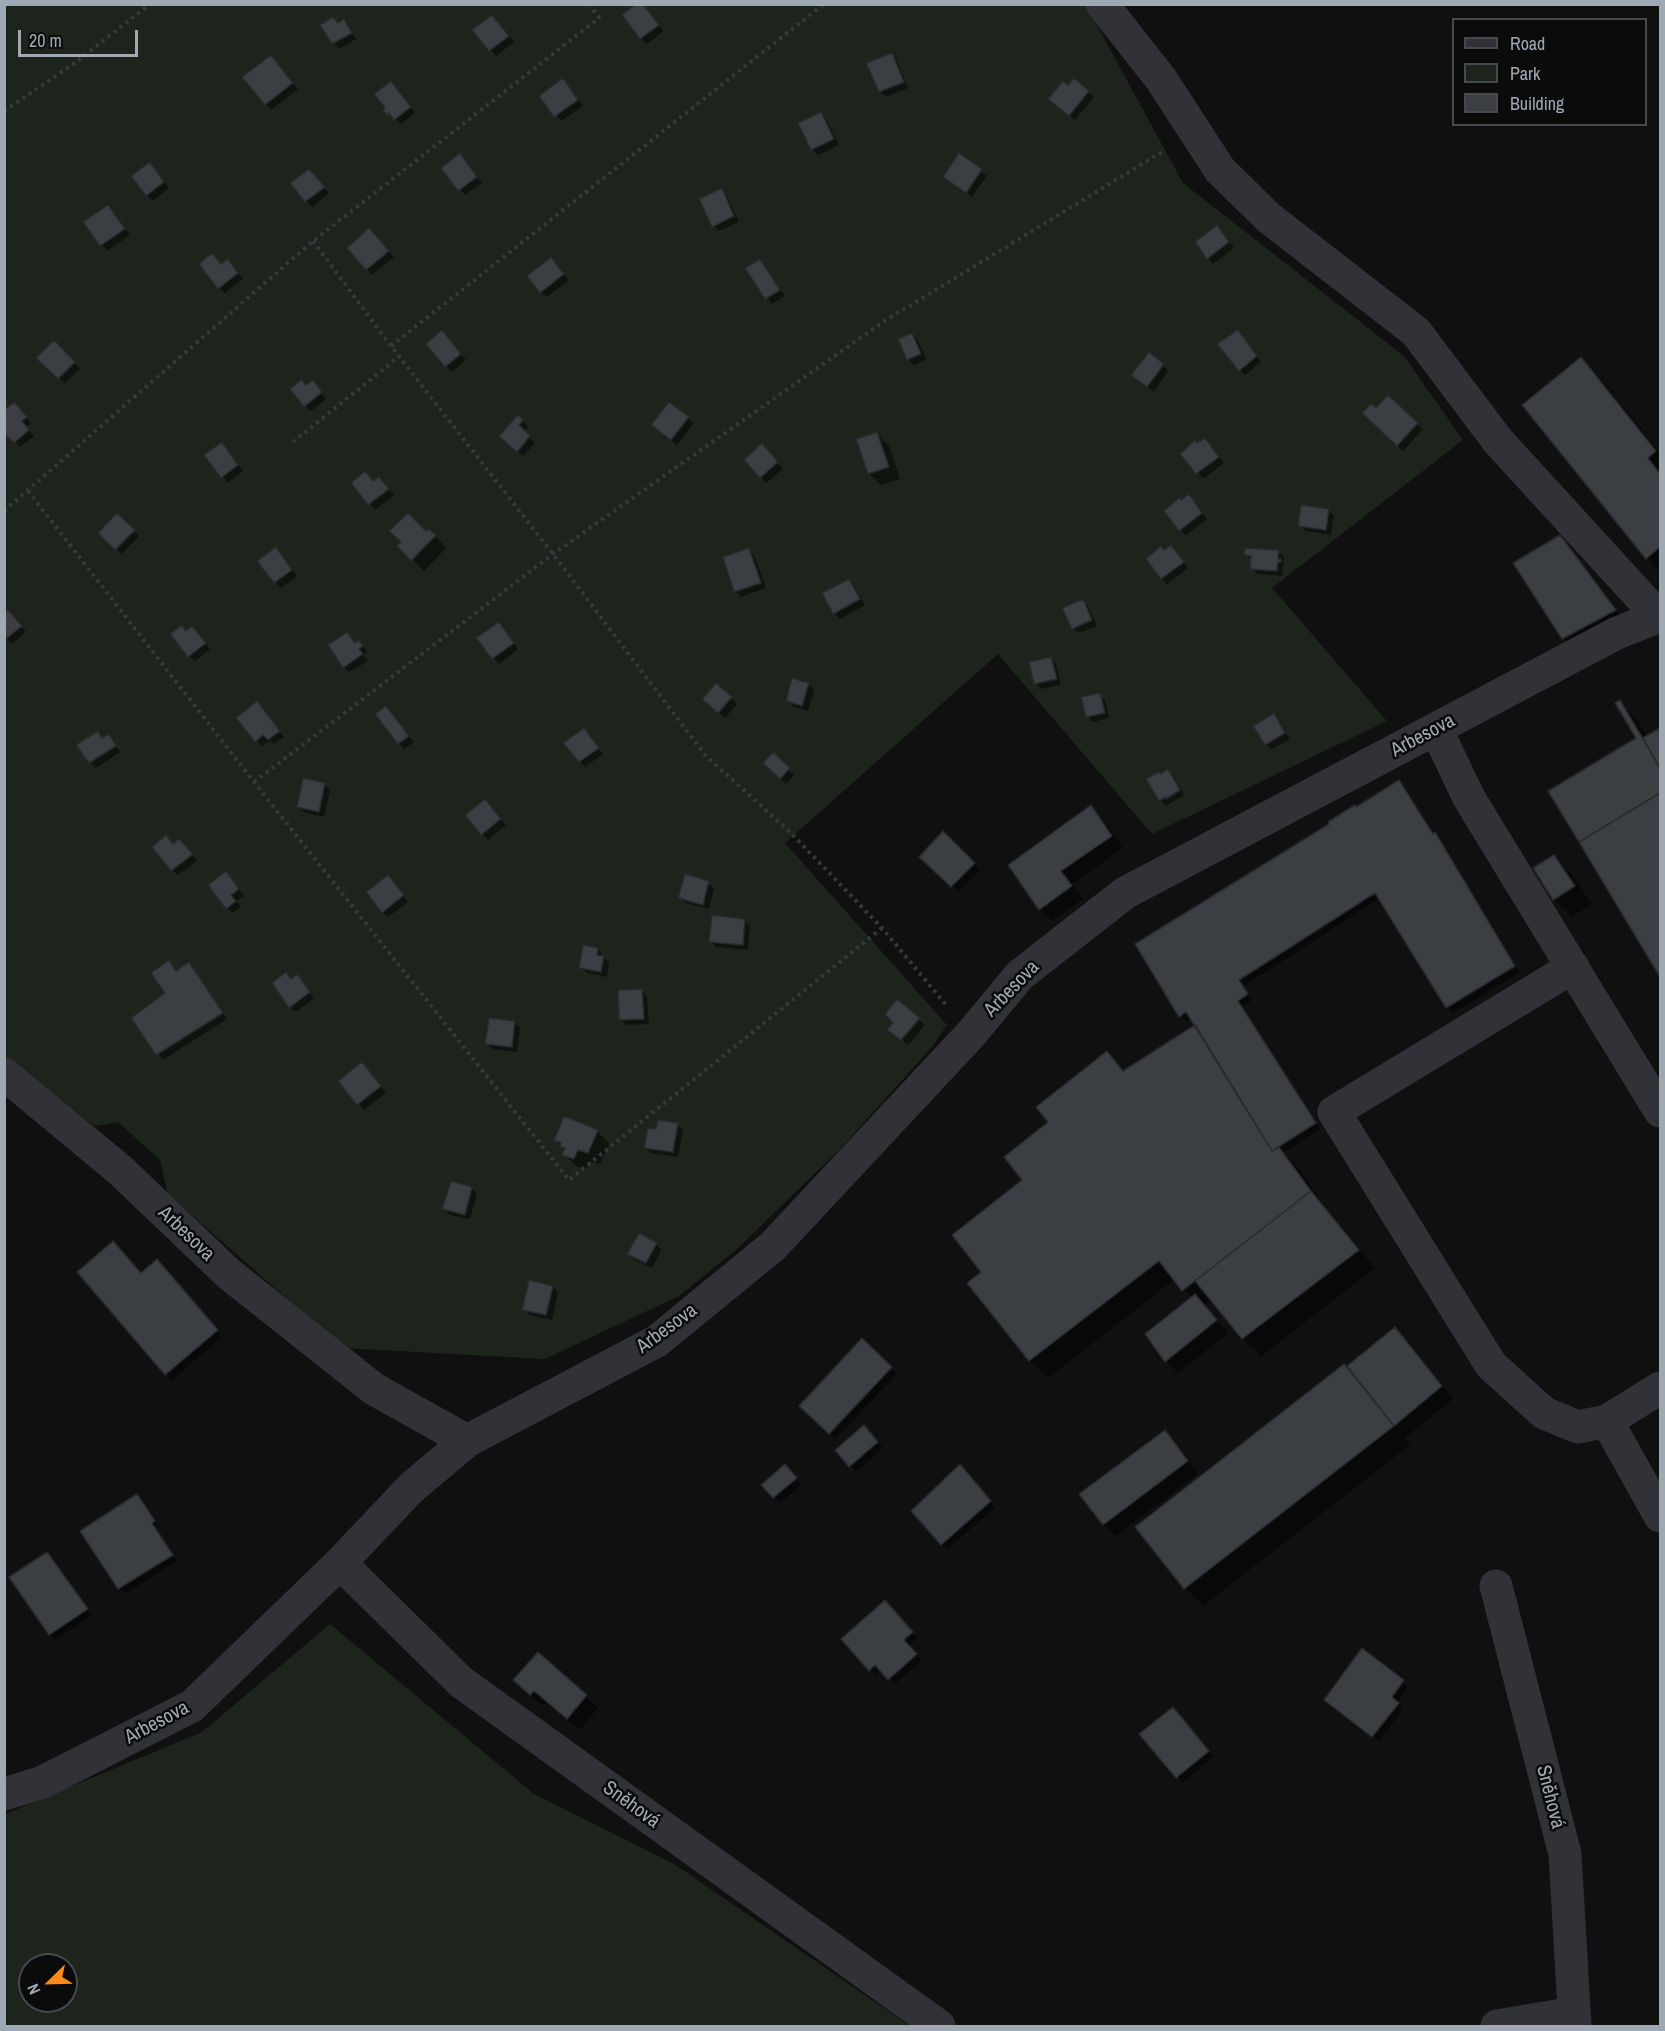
<!DOCTYPE html>
<meta charset="utf-8">
<style>
body{margin:0}
#map{position:relative;width:1665px;height:2031px;overflow:hidden;background:#101011;font-family:"Archivo Narrow",sans-serif}
canvas{display:block}
.frame{position:absolute;inset:0;border:6px solid #9fa9b4;pointer-events:none}
.legend{position:absolute;left:1452px;top:18px;width:195px;height:108px;box-sizing:border-box;background:#0b0b0c;border:2px solid #464a4f;margin:0;padding:8px 10px;list-style:none;font-size:18px;color:#9fa9b4}
.legend li{display:flex;align-items:center;gap:12px;height:30px}
.legend b{width:30px;border:2px solid #464a4f}
.north{position:absolute;left:18px;top:1953px;width:60px;height:60px;box-sizing:border-box;background:#0b0b0c;border:2px solid #464a4f;border-radius:50%;rotate:247deg;font-size:16px;font-weight:700;line-height:24px;text-align:center;color:#9fa9b4}
.north::after{content:'';display:block;margin:auto;width:21px;height:27px;background:#ff881a;clip-path:polygon(50% 0,100% 100%,50% 72%,0 100%)}
.scale{position:absolute;left:18px;top:30px;width:120px;height:27px;box-sizing:border-box;border:3px solid #9fa9b4;border-top:0;padding-left:8px;font-size:18px;line-height:21px;white-space:nowrap;color:#9fa9b4;-webkit-text-stroke:4px #0b0b0c;paint-order:stroke}
</style>
<div id="map">
<canvas width="1665" height="2031"></canvas>
<div class="frame"></div>
<ul class="legend">
<li><b style="height:8px;background:#303237"></b>Road</li>
<li><b style="height:16px;background:#1c241c"></b>Park</li>
<li><b style="height:16px;background:#3b3e42"></b>Building</li>
</ul>
<div class="north">N</div>
<div class="scale">20 m</div>
</div>
<script>
const ctx = document.querySelector('canvas').getContext('2d');
ctx.lineJoin = 'round';
function paint(path, color) {
  ctx.fillStyle = color;
  ctx.fill(path, 'evenodd');
}
function poly(rows) {
  const path = new Path2D();
  for (const r of rows) {
    path.moveTo(r[0], r[1]);
    for (let i = 2; i < r.length; i += 2) path.lineTo(r[i], r[i + 1]);
  }
  return path;
}
function strokePath(path, color, width, dash) {
  ctx.strokeStyle = color;
  ctx.lineWidth = width;
  ctx.lineCap = dash ? 'butt' : 'round';
  ctx.setLineDash(dash || []);
  ctx.stroke(path);
}
function write(font, color, halo, rows, align = 'center') {
  ctx.font = font + ' "Archivo Narrow",sans-serif';
  ctx.lineWidth = 5;
  ctx.setLineDash([]);
  ctx.textBaseline = 'middle';
  ctx.strokeStyle = halo;
  ctx.fillStyle = color;
  for (const [text, x, y, turn = 0] of rows) {
    ctx.save();
    ctx.translate(x, y);
    ctx.rotate((+turn || 0) * Math.PI / 180);
    ctx.textAlign = isNaN(turn) ? turn : align;
    if (halo) ctx.strokeText(text, 0, 0);
    ctx.fillText(text, 0, 0);
    ctx.restore();
  }
}
paint(poly([
 [4,5,1086,5,1183,183,1404,356,1463,440,1272,588,1387,721,1152,834,998,654,785,843,947,1025,931,1048,841,1148,736,1250,679,1296,545,1359,343,1348,168,1194,160,1160,118,1122,94,1126,5,1057],
 [330,1624,534,1794,674,1864,910,2026,5,2026,5,1814,202,1732],
 [30,1965,66,1965,66,2001,30,2001]
]), '#1c241c');
paint(poly([
 [646,8,663,31,647,44,641,38],
 [344,21,356,39,339,49,322,25,339,24],
 [498,22,514,42,496,56,474,31],
 [892,54,897,60,908,88,886,97,880,91],
 [276,62,298,89,271,110,266,104],
 [1075,80,1094,97,1075,120,1055,105],
 [391,83,415,113,401,124,386,110],
 [568,86,583,106,561,121,541,96],
 [821,114,826,119,839,145,818,155,812,149],
 [960,155,987,176,972,197,945,177],
 [465,161,482,183,465,195,443,168],
 [155,170,169,188,153,201,147,195],
 [309,171,329,193,312,207,292,183],
 [721,190,727,196,739,222,719,231,714,226],
 [108,207,130,235,107,251,85,222],
 [1223,233,1234,248,1213,264,1208,258],
 [375,236,394,257,372,275,367,269],
 [760,261,785,296,772,304,747,269],
 [222,265,233,267,243,279,225,293,219,288],
 [556,265,569,280,547,297,541,292],
 [1238,332,1261,362,1245,375,1240,370],
 [912,334,918,340,926,359,914,365,908,359],
 [447,338,466,360,452,372,428,344],
 [54,342,80,369,65,383,38,358],
 [1581,359,1599,377,1660,453,1660,572,1647,558],
 [1163,365,1168,371,1154,392,1138,380],
 [302,381,307,386,318,388,326,399,311,411,305,406],
 [19,409,31,423,26,427,34,436,20,447,15,442],
 [1376,410,1417,424,1423,429,1403,451,1364,413],
 [518,417,528,427,523,432,535,443,523,456,507,441],
 [688,418,694,423,677,445,659,430],
 [877,434,889,446,900,479,881,485,869,473],
 [1198,445,1210,446,1224,463,1203,479,1182,454],
 [227,450,243,471,228,483,207,456],
 [768,451,783,469,766,483,761,477],
 [374,482,385,484,394,495,375,510,353,483],
 [1180,499,1182,501,1194,502,1207,519,1186,535,1180,530],
 [1328,510,1334,516,1331,535,1306,531,1300,526],
 [118,515,139,536,121,554,100,533],
 [426,533,435,536,446,548,424,571,399,546],
 [1565,543,1621,616,1568,644,1563,638],
 [749,550,754,555,766,588,741,597,736,592,725,558],
 [1278,551,1284,557,1282,576,1258,574,1252,569,1251,560,1246,554],
 [1176,553,1188,568,1167,584,1162,578],
 [281,555,297,576,281,588,259,562],
 [848,580,854,586,865,605,840,619,834,613],
 [1083,601,1088,606,1097,626,1078,633,1073,628],
 [8,612,26,632,12,644,4,635,4,615],
 [504,629,518,649,499,664,479,639],
 [187,632,198,633,210,649,195,661,189,656],
 [347,634,356,644,359,642,368,652,363,655,368,661,349,672,344,667],
 [1050,658,1056,664,1061,685,1041,689,1035,683],
 [809,684,814,690,808,711,793,706,787,701],
 [716,685,737,704,725,718,709,705],
 [1099,695,1105,700,1109,718,1093,722,1087,716],
 [1619,702,1637,720,1648,737,1660,730,1660,974,1550,792,1638,738],
 [386,708,414,742,404,749,399,743],
 [263,709,284,737,274,744,270,740,262,746,238,718],
 [1273,715,1290,739,1272,749,1266,744],
 [98,733,104,739,109,736,120,752,96,768,90,762],
 [589,736,603,754,585,767,565,743],
 [773,754,794,775,786,784,765,763],
 [1168,771,1174,777,1184,795,1166,806,1160,800,1161,775],
 [1399,782,1405,787,1434,835,1441,840,1520,972,1453,1013,1447,1007,1380,898,1244,986,1252,1000,1242,1007,1320,1129,1283,1153,1297,1166,1328,1211,1375,1268,1261,1356,1243,1338,1212,1299,1205,1305,1228,1333,1178,1373,1166,1361,1147,1335,1192,1298,1175,1279,1048,1378,1030,1360,969,1283,984,1272,1050,1123,1107,1053,1125,1071,1196,1025,1192,1018,1186,1021,1181,1016,1357,808],
 [324,784,330,790,324,817,304,812,299,807],
 [490,807,506,825,488,840,467,815],
 [1091,807,1103,819,1123,848,1072,884,1083,899,1052,921,1040,909],
 [943,833,980,870,958,891,921,857],
 [174,846,185,846,197,861,178,875,172,870],
 [1554,857,1572,875,1592,904,1572,917,1554,899,1535,869],
 [231,879,244,896,236,901,241,907,232,913,227,908],
 [390,881,408,902,388,917,383,912],
 [708,883,714,888,709,909,686,903,680,898],
 [744,920,750,926,748,950,716,947,711,942],
 [598,949,609,963,607,977,587,973,581,967],
 [169,962,177,972,189,964,227,1019,163,1060,133,1018,167,993],
 [297,976,314,998,296,1012,290,1007,291,980],
 [641,990,647,996,649,1024,627,1025,621,1019],
 [897,1001,925,1025,908,1045,889,1030,895,1023],
 [515,1023,520,1028,517,1052,493,1049,487,1043],
 [368,1070,386,1093,364,1110,340,1081],
 [677,1125,683,1130,678,1157,651,1153,646,1148,657,1131],
 [597,1131,609,1143,600,1164,590,1161,586,1170,576,1166,564,1154,565,1150,556,1140],
 [471,1188,477,1194,470,1219,450,1215,444,1209],
 [656,1244,661,1250,652,1268,634,1259,629,1254],
 [162,1267,222,1337,172,1380,79,1272,141,1275],
 [553,1287,558,1293,552,1320,529,1315,524,1309],
 [1395,1329,1407,1340,1453,1399,1405,1438,1410,1445,1203,1606,1185,1588,1137,1527,1344,1366,1353,1375],
 [862,1340,897,1374,835,1439,801,1406],
 [1165,1432,1177,1444,1198,1474,1116,1536,1104,1524],
 [869,1433,883,1448,856,1472,837,1450],
 [790,1472,801,1485,780,1503,764,1485],
 [965,1472,995,1508,947,1549,942,1544],
 [137,1496,159,1527,157,1529,177,1561,125,1594,119,1588],
 [47,1554,92,1615,56,1640,50,1634],
 [890,1607,917,1638,909,1646,922,1660,895,1684,881,1670,875,1675,870,1670],
 [538,1654,598,1708,580,1730,547,1702,543,1706,515,1680],
 [1403,1681,1408,1687,1397,1703,1403,1709,1379,1741,1331,1705],
 [1178,1714,1213,1757,1183,1783,1141,1735]
]), '#0007');
const building = poly([
 [636,4,643,4,659,25,640,39,622,15,636,4],
 [492,15,509,36,489,51,472,30,492,15],
 [333,17,338,23,344,19,352,33,332,44,320,25,333,17],
 [892,53,904,82,879,92,866,63,892,53],
 [271,55,293,83,265,105,242,77,271,55],
 [563,78,578,100,554,117,539,96,563,78],
 [1074,78,1089,91,1069,116,1048,99,1063,81,1068,85,1074,78],
 [391,81,411,107,394,120,389,113,387,115,383,110,385,108,374,94,391,81],
 [821,112,834,139,811,150,798,123,821,112],
 [460,153,477,177,458,191,441,168,460,153],
 [959,153,982,169,966,193,943,177,959,153],
 [150,162,164,182,146,196,131,176,150,162],
 [309,169,325,187,305,202,290,183,309,169],
 [722,188,734,216,712,227,699,199,722,188],
 [108,205,125,229,100,246,83,222,108,205],
 [1217,225,1229,242,1207,259,1195,242,1217,225],
 [369,228,389,251,366,270,347,248,369,228],
 [212,253,221,264,228,259,238,273,218,289,199,264,212,253],
 [551,257,564,274,540,293,527,276,551,257],
 [760,259,780,290,765,299,745,268,760,259],
 [442,330,461,354,445,367,426,344,442,330],
 [1238,330,1257,356,1239,371,1217,344,1238,330],
 [912,333,921,354,907,360,898,339,912,333],
 [54,340,75,362,58,379,36,358,54,340],
 [1149,352,1164,364,1147,387,1131,375,1149,352],
 [1581,357,1656,451,1648,458,1660,474,1660,547,1646,559,1522,405,1581,357],
 [302,379,306,385,313,380,322,392,304,407,290,389,302,379],
 [1388,395,1418,423,1397,446,1362,413,1371,404,1376,408,1388,395],
 [14,402,27,417,22,421,29,430,14,443,4,433,4,410,14,402],
 [669,402,689,417,671,440,651,425,669,402],
 [518,415,523,420,519,425,530,436,517,452,499,436,518,415],
 [877,432,889,467,868,474,856,439,877,432],
 [1205,438,1219,457,1196,474,1180,454,1195,440,1197,443,1205,438],
 [222,442,238,465,221,478,204,455,222,442],
 [762,443,778,462,760,478,744,460,762,443],
 [365,471,373,481,379,477,389,489,368,505,351,483,365,471],
 [1189,494,1202,513,1179,531,1164,511,1180,497,1181,500,1189,494],
 [1301,505,1329,509,1326,530,1298,526,1301,505],
 [117,513,135,530,115,550,98,533,117,513],
 [408,513,426,531,428,529,436,535,411,561,397,546,401,542,389,531,408,513],
 [1560,535,1616,610,1562,639,1513,563,1560,535],
 [1171,545,1184,562,1161,579,1146,559,1161,546,1164,550,1171,545],
 [276,547,292,570,274,583,257,561,276,547],
 [749,548,761,583,734,592,723,557,749,548],
 [1245,548,1279,550,1278,559,1281,559,1281,562,1278,562,1277,571,1250,569,1251,556,1244,555,1245,548],
 [849,579,860,599,833,614,822,593,849,579],
 [1083,599,1092,620,1072,629,1062,608,1083,599],
 [8,610,22,626,6,639,4,613,8,610],
 [499,622,514,643,492,659,476,638,499,622],
 [182,625,186,631,192,626,206,643,188,657,170,634,182,625],
 [347,632,355,643,359,640,363,646,359,649,363,654,343,668,328,645,347,632],
 [1051,657,1057,679,1034,684,1029,662,1051,657],
 [792,678,809,683,802,706,786,701,792,678],
 [716,683,732,697,718,713,702,699,716,683],
 [1100,693,1105,713,1086,717,1081,697,1100,693],
 [1620,700,1660,768,1660,793,1579,842,1548,791,1636,738,1615,703,1620,700],
 [257,701,280,731,268,740,263,735,255,742,236,718,257,701],
 [386,706,409,736,398,744,375,714,386,706],
 [1274,713,1285,733,1265,745,1253,726,1274,713],
 [584,728,599,748,579,762,563,743,584,728],
 [1660,728,1660,768,1643,738,1660,728],
 [98,731,102,738,109,734,116,746,89,763,76,745,98,731],
 [773,752,790,768,780,779,763,763,773,752],
 [1168,769,1180,790,1166,799,1166,797,1159,801,1146,779,1159,772,1161,774,1168,769],
 [303,778,325,783,319,812,297,807,303,778],
 [1399,780,1433,834,1435,832,1515,966,1446,1008,1375,893,1239,980,1248,994,1238,1001,1316,1123,1272,1151,1186,1012,1179,1017,1135,944,1329,824,1328,822,1355,805,1356,807,1399,780],
 [1660,793,1660,977,1579,842,1660,793],
 [485,799,501,819,481,835,465,815,485,799],
 [1091,805,1112,836,1061,871,1072,886,1039,910,1008,865,1091,805],
 [943,831,975,863,951,887,919,857,943,831],
 [166,835,173,844,179,839,193,854,171,871,152,847,166,835],
 [1554,855,1575,886,1553,900,1533,868,1554,855],
 [226,871,239,889,231,895,236,901,226,909,208,885,226,871],
 [685,874,709,881,703,905,678,898,685,874],
 [388,875,404,895,382,913,366,892,388,875],
 [712,915,745,919,743,945,709,942,712,915],
 [583,945,598,948,597,955,604,956,601,972,579,968,583,945],
 [169,960,176,971,189,962,223,1013,156,1055,131,1018,165,993,151,973,169,960],
 [286,972,291,979,297,974,310,992,289,1008,272,983,286,972],
 [642,989,644,1019,619,1020,618,990,642,989],
 [897,999,920,1018,901,1040,887,1030,893,1023,885,1014,897,999],
 [489,1018,515,1021,512,1047,485,1044,489,1018],
 [1195,1025,1272,1151,1279,1147,1311,1191,1182,1291,1159,1261,1029,1361,967,1283,981,1272,952,1235,1022,1180,1004,1157,1048,1122,1036,1107,1107,1051,1123,1071,1195,1025],
 [362,1062,381,1086,357,1105,338,1081,362,1062],
 [564,1116,598,1130,588,1153,578,1150,574,1159,562,1155,565,1148,560,1147,561,1143,554,1140,564,1116],
 [658,1120,678,1123,673,1152,644,1148,648,1128,656,1129,658,1120],
 [451,1181,472,1187,465,1215,442,1209,451,1181],
 [1311,1191,1359,1250,1242,1339,1195,1281,1311,1191],
 [639,1233,657,1243,646,1263,627,1254,639,1233],
 [113,1241,141,1273,157,1259,218,1330,165,1375,77,1272,113,1241],
 [529,1280,553,1286,546,1315,522,1310,529,1280],
 [1195,1294,1217,1320,1165,1362,1145,1334,1195,1294],
 [1395,1327,1442,1386,1394,1426,1347,1366,1395,1327],
 [862,1338,892,1367,829,1434,799,1406,862,1338],
 [1344,1364,1394,1426,1184,1589,1135,1527,1344,1364],
 [864,1425,878,1442,849,1467,835,1450,864,1425],
 [1165,1430,1188,1461,1103,1525,1079,1494,1165,1430],
 [785,1464,797,1478,773,1498,761,1485,785,1464],
 [960,1464,991,1501,941,1545,911,1511,960,1464],
 [137,1494,155,1521,152,1523,173,1555,118,1589,80,1531,137,1494],
 [47,1552,88,1609,49,1635,9,1577,47,1552],
 [885,1600,913,1632,904,1640,917,1654,888,1680,875,1665,869,1671,841,1639,885,1600],
 [1362,1648,1404,1680,1392,1697,1399,1703,1372,1737,1324,1700,1362,1648],
 [538,1652,587,1695,567,1719,534,1691,530,1695,513,1680,538,1652],
 [1173,1707,1209,1751,1176,1778,1139,1734,1173,1707]
]);
paint(building, '#3b3e42');
strokePath(building, '#292a2e', 1.5);
strokePath(poly([
 [4,111,72,65,150,4],
 [313,241,391,346,553,554,705,755,791,833,882,928,947,1006],
 [391,346,824,4],
 [293,442,400,356],
 [28,491,254,782,569,1180,882,928],
 [4,511,313,241,599,18,589,4],
 [254,782,553,554,883,322,1165,150]
]), '#363a3e', 4, [3, 4.5]);
strokePath(poly([
 [1102,4,1161,79,1220,170,1269,218,1416,332,1498,441,1659,617],
 [1436,729,1469,798,1660,1111],
 [1573,967,1334,1112,1491,1365,1544,1413,1578,1427,1607,1421,1660,1388],
 [4,1074,120,1170,229,1274,374,1389,467,1441],
 [1607,1421,1660,1516],
 [340,1563,461,1682,939,2026],
 [1496,1586,1565,1854,1575,2026],
 [4,1794,43,1782,192,1706,340,1563,411,1488,467,1441,657,1341,773,1246,971,1034,1020,975,1125,893,1617,633,1660,616],
 [1497,2026,1574,2013]
]), '#303237', 33);
write('20px', '#9fa9b4', '#0b0b0c', [
 ["Arbesova",1423,736,-28],
 ["Arbesova",1012,989,-46],
 ["Arbesova",186,1234,44],
 ["Arbesova",667,1329,-36],
 ["Arbesova",157,1723,-28],
 ["Sněhová",1550,1797,76],
 ["Sněhová",631,1805,36]
]);
</script>
